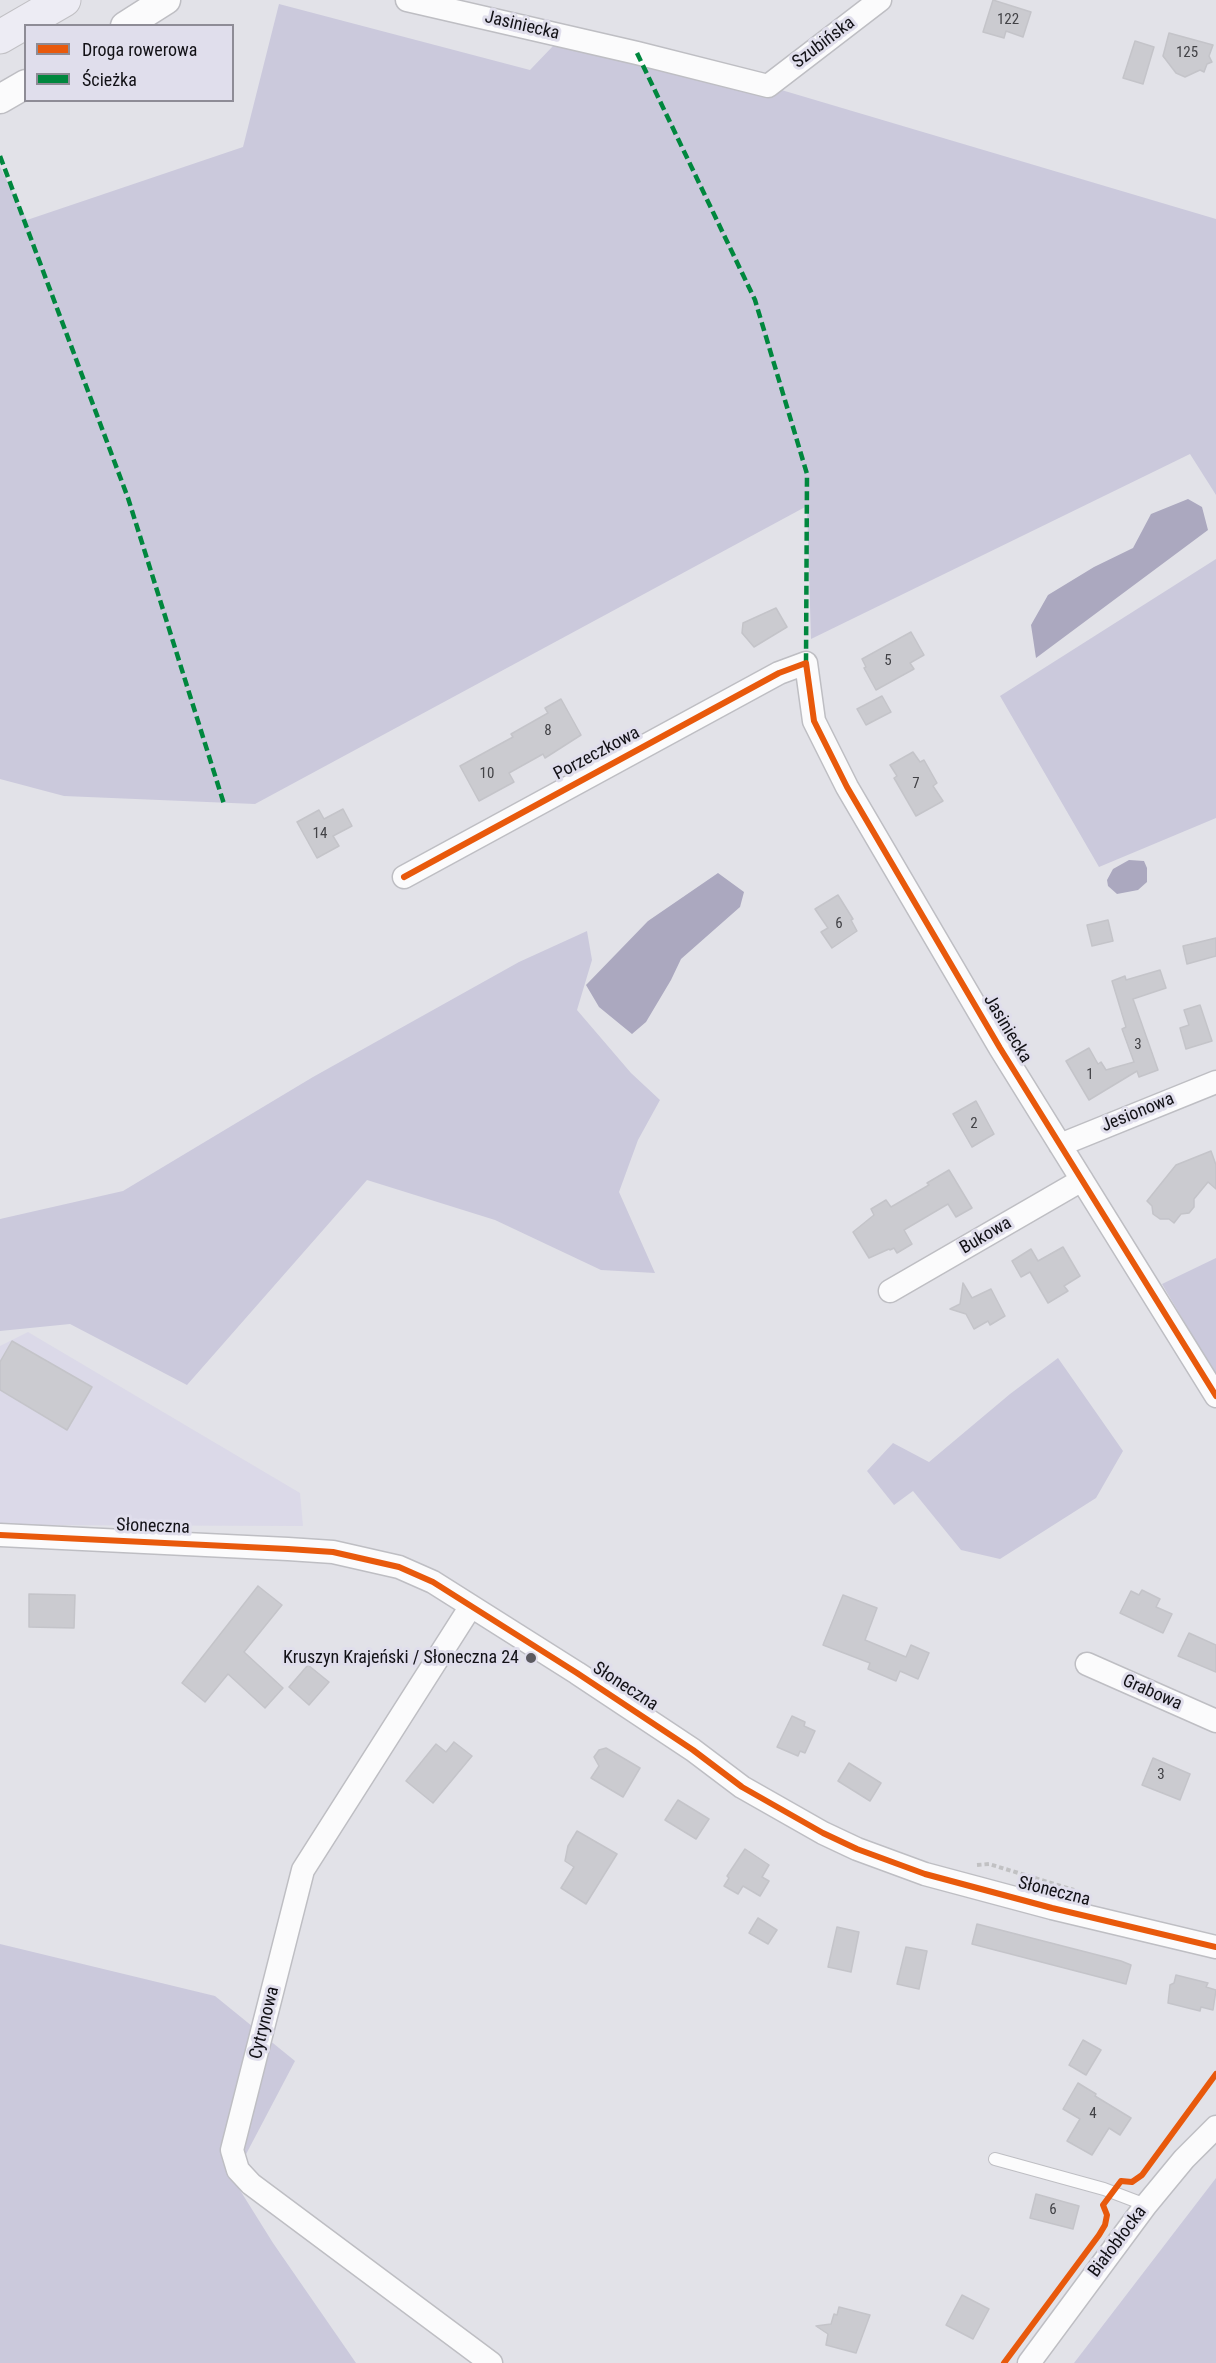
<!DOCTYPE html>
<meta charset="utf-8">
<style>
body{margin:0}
#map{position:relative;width:1216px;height:2363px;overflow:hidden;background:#e2e2e8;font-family:"Roboto Condensed",sans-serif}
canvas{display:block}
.legend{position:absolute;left:24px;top:24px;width:210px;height:78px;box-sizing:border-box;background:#e0deec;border:2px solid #8e8c96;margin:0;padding:8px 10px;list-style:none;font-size:18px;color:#121116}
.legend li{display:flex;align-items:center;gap:12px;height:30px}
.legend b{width:30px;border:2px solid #8e8c96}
</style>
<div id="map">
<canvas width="1216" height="2363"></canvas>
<ul class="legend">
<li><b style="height:8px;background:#e8590c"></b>Droga rowerowa</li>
<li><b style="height:8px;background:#00873e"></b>Ścieżka</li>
</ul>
</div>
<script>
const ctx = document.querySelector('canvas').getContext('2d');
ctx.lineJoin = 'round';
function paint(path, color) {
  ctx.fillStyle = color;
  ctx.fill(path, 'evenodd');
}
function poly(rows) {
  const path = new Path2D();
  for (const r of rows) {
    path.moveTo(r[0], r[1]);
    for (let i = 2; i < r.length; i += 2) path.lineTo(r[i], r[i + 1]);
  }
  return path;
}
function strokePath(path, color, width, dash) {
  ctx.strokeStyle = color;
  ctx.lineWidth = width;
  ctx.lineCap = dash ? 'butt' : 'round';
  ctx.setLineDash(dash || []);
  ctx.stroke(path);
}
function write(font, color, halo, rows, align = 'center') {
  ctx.font = font + ' "Roboto Condensed",sans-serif';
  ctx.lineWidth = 6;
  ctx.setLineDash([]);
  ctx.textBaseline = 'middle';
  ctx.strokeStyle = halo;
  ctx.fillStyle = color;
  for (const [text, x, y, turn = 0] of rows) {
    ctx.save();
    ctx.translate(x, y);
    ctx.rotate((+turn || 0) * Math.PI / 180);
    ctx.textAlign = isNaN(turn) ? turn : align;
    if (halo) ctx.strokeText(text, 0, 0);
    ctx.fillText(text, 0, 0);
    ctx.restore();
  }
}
paint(poly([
 [28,1332,300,1493,303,1526,0,1525,0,1346]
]), '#dbd9e8');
paint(poly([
 [279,4,530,70,553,46,637,53,768,86,1216,219,1216,495,1190,454,811,639,807,506,255,804,64,796,0,779,0,167,27,220,243,147],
 [1216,559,1216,818,1099,867,1000,696],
 [587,931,592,960,577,1010,631,1073,660,1100,638,1140,619,1192,655,1273,601,1270,495,1220,367,1180,187,1385,70,1324,0,1331,0,1219,123,1191,313,1077,519,962],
 [1216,1258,1216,1376,1162,1284],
 [1058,1358,1123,1451,1096,1498,1000,1559,961,1550,913,1491,894,1505,867,1471,893,1443,929,1462,1010,1394],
 [0,1944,215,1996,295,2061,233,2179,273,2243,356,2363,0,2363],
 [1216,2178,1216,2363,1074,2363]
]), '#cbc9dc');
paint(poly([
 [1188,499,1202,507,1208,530,1036,658,1031,625,1048,595,1094,567,1133,548,1151,514],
 [1129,860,1144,861,1147,868,1147,882,1138,890,1117,894,1108,886,1107,880,1113,869],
 [718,873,744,892,740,907,681,959,671,980,646,1022,632,1034,599,1007,586,985,648,921]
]), '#aba8bf');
const building = poly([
 [993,0,1031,12,1023,37,1006,31,1004,38,983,32,993,0],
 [1169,33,1213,45,1209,56,1212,62,1207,64,1204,72,1200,70,1185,77,1176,73,1163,56,1169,33],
 [1135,41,1154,47,1143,84,1123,78,1135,41],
 [776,608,787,627,754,647,742,633,743,623,776,608],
 [911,632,924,655,910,663,914,669,876,690,864,668,866,667,862,659,911,632],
 [882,696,891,712,866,725,857,709,882,696],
 [561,699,581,735,545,758,543,754,509,773,514,782,479,801,460,766,513,737,511,734,548,713,545,708,561,699],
 [913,752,920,762,924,760,937,783,933,786,943,801,916,816,894,778,897,776,890,765,913,752],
 [343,809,352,826,333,836,339,846,317,858,297,822,319,810,324,819,343,809],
 [838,895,853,919,851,920,857,931,832,948,821,932,828,928,815,909,838,895],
 [1108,920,1113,941,1092,946,1087,925,1108,920],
 [1216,938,1216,956,1187,964,1183,946,1216,938],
 [1160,970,1166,988,1133,999,1158,1070,1139,1077,1137,1071,1089,1100,1066,1061,1089,1048,1098,1064,1101,1062,1106,1070,1134,1062,1122,1029,1126,1027,1112,981,1125,976,1126,980,1160,970],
 [1200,1005,1212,1041,1186,1049,1180,1028,1189,1025,1184,1010,1200,1005],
 [976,1101,994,1134,972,1147,953,1114,976,1101],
 [1211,1151,1216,1165,1216,1189,1208,1182,1194,1199,1194,1207,1189,1213,1181,1214,1174,1223,1169,1219,1160,1219,1153,1214,1152,1206,1147,1201,1176,1165,1211,1151],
 [949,1170,972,1208,956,1217,948,1204,904,1230,912,1244,897,1253,894,1248,890,1250,889,1249,869,1258,853,1232,874,1215,871,1209,886,1200,891,1207,929,1185,927,1183,949,1170],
 [1063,1247,1080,1276,1064,1286,1068,1291,1048,1303,1030,1272,1021,1277,1012,1261,1031,1249,1038,1261,1063,1247],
 [963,1283,972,1298,991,1289,1005,1316,990,1325,988,1321,974,1329,966,1314,950,1309,960,1304,963,1283],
 [12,1341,92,1387,67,1430,0,1390,0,1362,12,1341],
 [258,1586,282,1605,244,1652,283,1688,265,1708,228,1674,205,1702,182,1683,258,1586],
 [1142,1590,1160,1599,1156,1607,1172,1614,1163,1633,1120,1613,1131,1591,1139,1595,1142,1590],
 [29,1594,75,1595,74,1628,29,1627,29,1594],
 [843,1595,877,1608,865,1640,906,1657,911,1645,929,1653,918,1679,900,1671,896,1681,868,1669,870,1663,823,1645,843,1595],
 [1189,1633,1216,1645,1216,1672,1178,1656,1189,1633],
 [308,1665,329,1682,309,1705,289,1687,308,1665],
 [792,1716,805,1722,804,1726,815,1731,805,1753,800,1751,798,1756,777,1747,792,1716],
 [454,1742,472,1756,433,1803,406,1781,436,1744,446,1752,454,1742],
 [606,1748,640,1768,623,1797,591,1778,599,1766,594,1757,599,1750,606,1748],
 [1153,1758,1190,1774,1180,1800,1142,1785,1153,1758],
 [849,1763,881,1783,870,1801,838,1781,849,1763],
 [678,1800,709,1819,696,1839,665,1820,678,1800],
 [577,1831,617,1854,586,1904,561,1888,574,1867,565,1861,568,1846,577,1831],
 [745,1849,769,1865,762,1877,769,1881,760,1896,743,1886,738,1894,724,1886,729,1878,727,1876,745,1849],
 [758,1918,777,1930,768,1944,749,1933,758,1918],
 [977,1924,1121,1961,1131,1965,1126,1984,972,1944,977,1924],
 [837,1927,859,1932,851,1972,828,1967,837,1927],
 [906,1947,927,1951,919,1989,897,1984,906,1947],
 [1176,1975,1208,1983,1206,1987,1216,1990,1213,2010,1201,2007,1200,2011,1168,2003,1170,1985,1174,1983,1176,1975],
 [1083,2040,1101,2050,1086,2075,1069,2065,1083,2040],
 [1078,2083,1096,2094,1095,2096,1131,2118,1120,2135,1109,2128,1092,2155,1067,2141,1080,2119,1063,2109,1078,2083],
 [1036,2194,1079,2206,1073,2229,1030,2218,1036,2194],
 [962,2295,989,2309,973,2339,946,2325,962,2295],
 [839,2307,870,2315,856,2353,826,2345,828,2334,816,2326,831,2324,834,2314,837,2315,839,2307]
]);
paint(building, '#cbcbd0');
strokePath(building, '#c4c4c9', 1.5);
const service = poly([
 [995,2159,1104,2189,1146,2205]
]);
const minor = poly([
 [407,0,637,53,768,86,880,0],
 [404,877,779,673,806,663,814,721,847,787,1000,1048,1216,1396],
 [1060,1145,1216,1082],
 [890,1291,1082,1180],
 [0,1535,288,1549,333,1552,399,1567,433,1582,577,1673,693,1750,742,1787,823,1833,857,1849,925,1874,1052,1908,1216,1947],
 [471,1606,303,1870,232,2150,238,2170,251,2184,491,2363],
 [1087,1664,1216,1721],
 [1029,2363,1146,2205,1184,2159,1216,2127]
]);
const tertiary = poly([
 [125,26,166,0],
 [0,99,26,84]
]);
const motorway = poly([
 [0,37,64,0]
]);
strokePath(service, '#bebec3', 14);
strokePath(minor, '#bebec3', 25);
strokePath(tertiary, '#bebec3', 31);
strokePath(motorway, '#c1c0c4', 35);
strokePath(poly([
 [977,1865,989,1864,1074,1890],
 [1215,2076,1216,2076]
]), '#c1c1c3', 4, [4.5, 3]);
strokePath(service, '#fbfbfc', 12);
strokePath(minor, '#fbfbfc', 22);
strokePath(tertiary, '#fbfbfc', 28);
strokePath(motorway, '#edecf4', 33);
strokePath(poly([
 [637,53,755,300,807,474,806,663],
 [0,156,128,498,224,804]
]), '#00873e', 4.5, [9, 4.5]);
strokePath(poly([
 [404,877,779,673,806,663,814,721,847,787,1000,1048,1216,1396],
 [0,1535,288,1549,333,1552,399,1567,433,1582,577,1673,693,1750,742,1787,823,1833,857,1849,925,1874,1052,1908,1216,1947],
 [1004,2363,1099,2235,1105,2225,1107,2215,1103,2205,1121,2181,1132,2182,1142,2175,1216,2074]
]), '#e8590c', 6);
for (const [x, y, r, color] of [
 [531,1658,6,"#5b5a60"]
]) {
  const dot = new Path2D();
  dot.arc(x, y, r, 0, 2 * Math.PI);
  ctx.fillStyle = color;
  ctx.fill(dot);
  strokePath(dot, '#e0deec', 2);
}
write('15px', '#424246', null, [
 ["122",1008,20],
 ["125",1187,53],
 ["5",888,661],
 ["8",548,731],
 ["10",487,774],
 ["7",916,784],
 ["14",320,834],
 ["6",839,924],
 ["3",1138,1045],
 ["1",1090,1075],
 ["2",974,1124],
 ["3",1161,1775],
 ["4",1093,2114],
 ["6",1053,2210]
]);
write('18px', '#121116', '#e0deec', [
 ["Jasiniecka",522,26,13],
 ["Szubińska",824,43,-37],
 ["Porzeczkowa",597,754,-28],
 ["Jasiniecka",1007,1029,59],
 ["Jesionowa",1138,1113,-22],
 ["Bukowa",986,1236,-30],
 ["Słoneczna",153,1527,2],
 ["Słoneczna",625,1687,33],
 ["Grabowa",1152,1693,24],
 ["Słoneczna",1054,1892,14],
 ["Cytrynowa",265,2023,-76],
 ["Białobłocka",1118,2242,-53]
]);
write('18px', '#121116', '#e0deec', [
 ["Kruszyn Krajeński / Słoneczna 24",519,1658]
], 'right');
</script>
